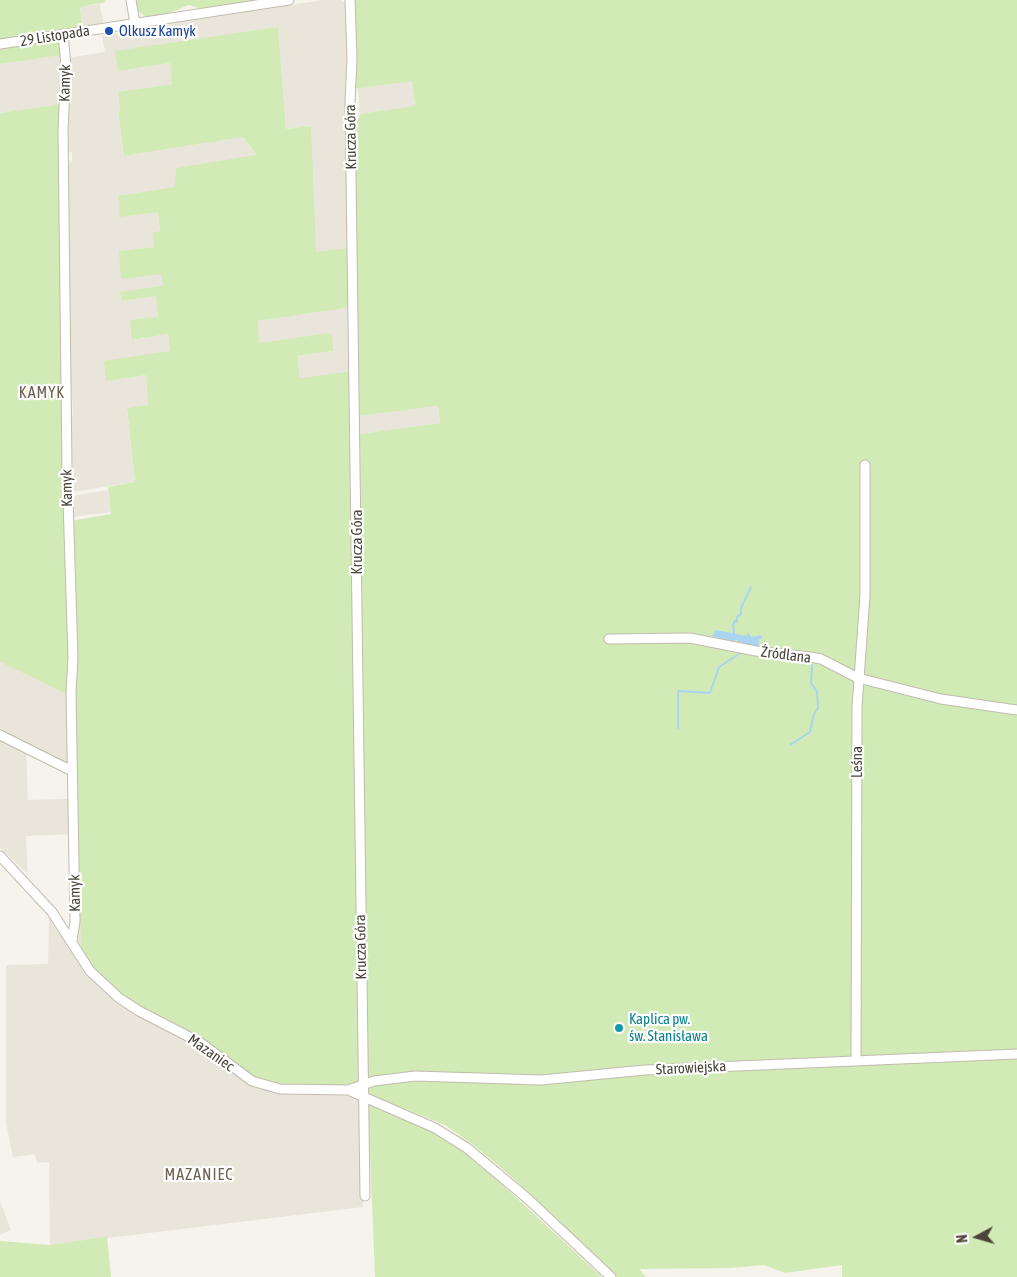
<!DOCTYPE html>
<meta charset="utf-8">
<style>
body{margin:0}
#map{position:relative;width:1017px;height:1277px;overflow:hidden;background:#f6f3ec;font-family:"Asap Condensed",sans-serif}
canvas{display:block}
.north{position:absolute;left:952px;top:1212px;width:50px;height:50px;-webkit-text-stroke:4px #fff;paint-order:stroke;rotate:264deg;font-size:14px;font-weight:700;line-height:20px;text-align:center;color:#4b4439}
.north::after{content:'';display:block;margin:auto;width:18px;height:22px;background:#4b4439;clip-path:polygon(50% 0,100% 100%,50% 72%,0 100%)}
</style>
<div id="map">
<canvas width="1017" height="1277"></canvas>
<div class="north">N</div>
</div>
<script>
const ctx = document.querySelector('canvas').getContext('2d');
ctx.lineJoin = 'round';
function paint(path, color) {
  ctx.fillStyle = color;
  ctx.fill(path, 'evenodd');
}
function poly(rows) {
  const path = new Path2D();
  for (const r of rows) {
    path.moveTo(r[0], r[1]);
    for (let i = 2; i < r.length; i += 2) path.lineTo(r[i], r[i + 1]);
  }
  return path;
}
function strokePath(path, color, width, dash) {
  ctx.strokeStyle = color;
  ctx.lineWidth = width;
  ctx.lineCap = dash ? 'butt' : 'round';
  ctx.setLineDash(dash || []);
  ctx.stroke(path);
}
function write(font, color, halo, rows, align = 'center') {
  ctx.font = font + ' "Asap Condensed",sans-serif';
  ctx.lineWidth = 4.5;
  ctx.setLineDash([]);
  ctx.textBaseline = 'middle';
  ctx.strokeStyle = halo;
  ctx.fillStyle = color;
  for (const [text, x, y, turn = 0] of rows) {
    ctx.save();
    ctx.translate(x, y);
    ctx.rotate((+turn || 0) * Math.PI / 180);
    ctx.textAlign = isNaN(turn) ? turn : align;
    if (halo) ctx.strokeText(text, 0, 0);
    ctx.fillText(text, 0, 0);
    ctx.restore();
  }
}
paint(poly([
 [323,0,341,0,348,4,351,248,286,273,311,126,286,129,278,27,118,71,170,63,173,84,118,92,120,111,118,112,124,156,243,137,256,156,176,168,176,187,158,212,160,232,155,247,119,251,161,274,163,287,120,292,121,301,156,295,158,317,133,340,168,334,170,351,106,380,146,375,148,405,127,408,135,482,73,492,69,419,73,415,72,394,69,394,67,163,72,162,72,152,67,153,67,58,105,52,102,35,144,29,148,32,151,27],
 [100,4,103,23,83,26,80,7],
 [61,55,61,104,0,113,0,64],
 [412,81,415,107,360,114,358,88],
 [352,307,352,371,300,378,297,356,332,351,259,343,257,321],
 [438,406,440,423,360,434,359,416],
 [108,490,111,512,72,517,72,496],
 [0,662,66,694,122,690,149,757,67,764,26,744,28,800,129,797,120,984,255,1086,272,1092,341,1094,358,1099,360,1102,363,1207,50,1245,49,1162,37,1163,35,1154,13,1157,6,1123,6,965,48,964,49,918,59,934,78,920,74,834,26,836,28,874,0,848],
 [0,1201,11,1230,0,1235]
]), '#eae5da');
paint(poly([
 [0,0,105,0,106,2,80,7,82,24,77,28,0,41],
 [135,0,263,0,215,7,199,8,189,5,166,14,146,17,138,11],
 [353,0,1017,0,1017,1277,842,1277,842,1265,785,1273,764,1265,730,1268,639,1269,646,1277,617,1277,514,1179,476,1147,445,1125,368,1094,364,1069,360,434,440,423,438,406,359,416,353,133,360,114,415,106,412,81,354,89],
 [278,27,286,129,311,126,316,252,351,248,352,307,258,321,259,343,332,333,333,351,297,356,300,378,352,371,360,1082,340,1086,283,1086,252,1079,119,995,100,977,81,952,70,521,111,514,108,487,135,482,127,408,148,405,146,375,106,381,104,361,170,351,168,334,132,340,130,320,158,317,156,296,121,301,120,292,163,286,161,274,121,279,119,251,154,247,153,233,160,231,158,212,120,217,118,196,175,187,176,168,256,155,243,137,124,156,118,112,120,111,118,92,172,84,170,63,118,71,115,51],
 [58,39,60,40,62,55,0,64,0,48],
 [61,104,69,629,69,694,66,694,0,662,0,113],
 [368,1101,457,1143,602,1277,375,1277],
 [107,1237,111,1277,0,1277,0,1241,50,1245]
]), '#d2eab5');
paint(poly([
 [716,630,746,636,748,633,752,638,753,635,754,637,760,635,763,638,759,639,759,645,756,647,740,645,737,640,732,641,712,636]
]), '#a9d4f2');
strokePath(poly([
 [734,634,733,625,735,621,737,622,737,617,741,614,741,608,751,587],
 [678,728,678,691,710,693,719,667,742,652],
 [790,745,810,732,814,714,818,708,817,692,811,683,812,665]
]), '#a9d4f2', 2);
const minor = poly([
 [131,0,135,23],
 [350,0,352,58,350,102,365,1196],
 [63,34,66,66,63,130,67,468,73,658,71,692,75,921,72,941],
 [0,44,289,0],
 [609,639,690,638,756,651,810,657,821,659,858,678,941,699,1017,710],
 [0,735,72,771],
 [0,856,52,912,90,971,119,998,139,1011,201,1043,252,1081,280,1089,348,1090,435,1128,467,1148,528,1199,611,1277],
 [856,1060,857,707,865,595,865,465],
 [348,1090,374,1081,415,1076,541,1080,645,1070,1017,1054]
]);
strokePath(minor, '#c2bbae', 11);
strokePath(minor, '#fff', 9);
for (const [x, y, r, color] of [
 [109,31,5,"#1a4fb4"],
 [619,1028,5,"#0f9aa8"]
]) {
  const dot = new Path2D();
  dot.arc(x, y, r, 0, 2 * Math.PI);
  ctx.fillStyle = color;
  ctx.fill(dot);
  strokePath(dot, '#fff', 2);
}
write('15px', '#164399', '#fff', [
 ["Olkusz Kamyk",119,31]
], 'left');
write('15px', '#4b4439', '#fff', [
 ["29 Listopada",55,36,-9],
 ["Kamyk",65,83,-89],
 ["Krucza Góra",351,137,-91],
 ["Kamyk",67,488,-91],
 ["Krucza Góra",357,542,-90],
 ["Źródlana",786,655,7],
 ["Leśna",857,762,-90],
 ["Kamyk",75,893,-91],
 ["Krucza Góra",361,947,-91],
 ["Mazaniec",211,1053,35],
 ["Starowiejska",691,1068,-3]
]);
write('15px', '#0d838f', '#fff', [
 ["Kaplica pw.",629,1019],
 ["św. Stanisława",629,1036]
], 'left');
ctx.letterSpacing = '1px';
write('16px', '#6e6250', '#fff', [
 ["KAMYK",42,393],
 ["MAZANIEC",199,1175]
]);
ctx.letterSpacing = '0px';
</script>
